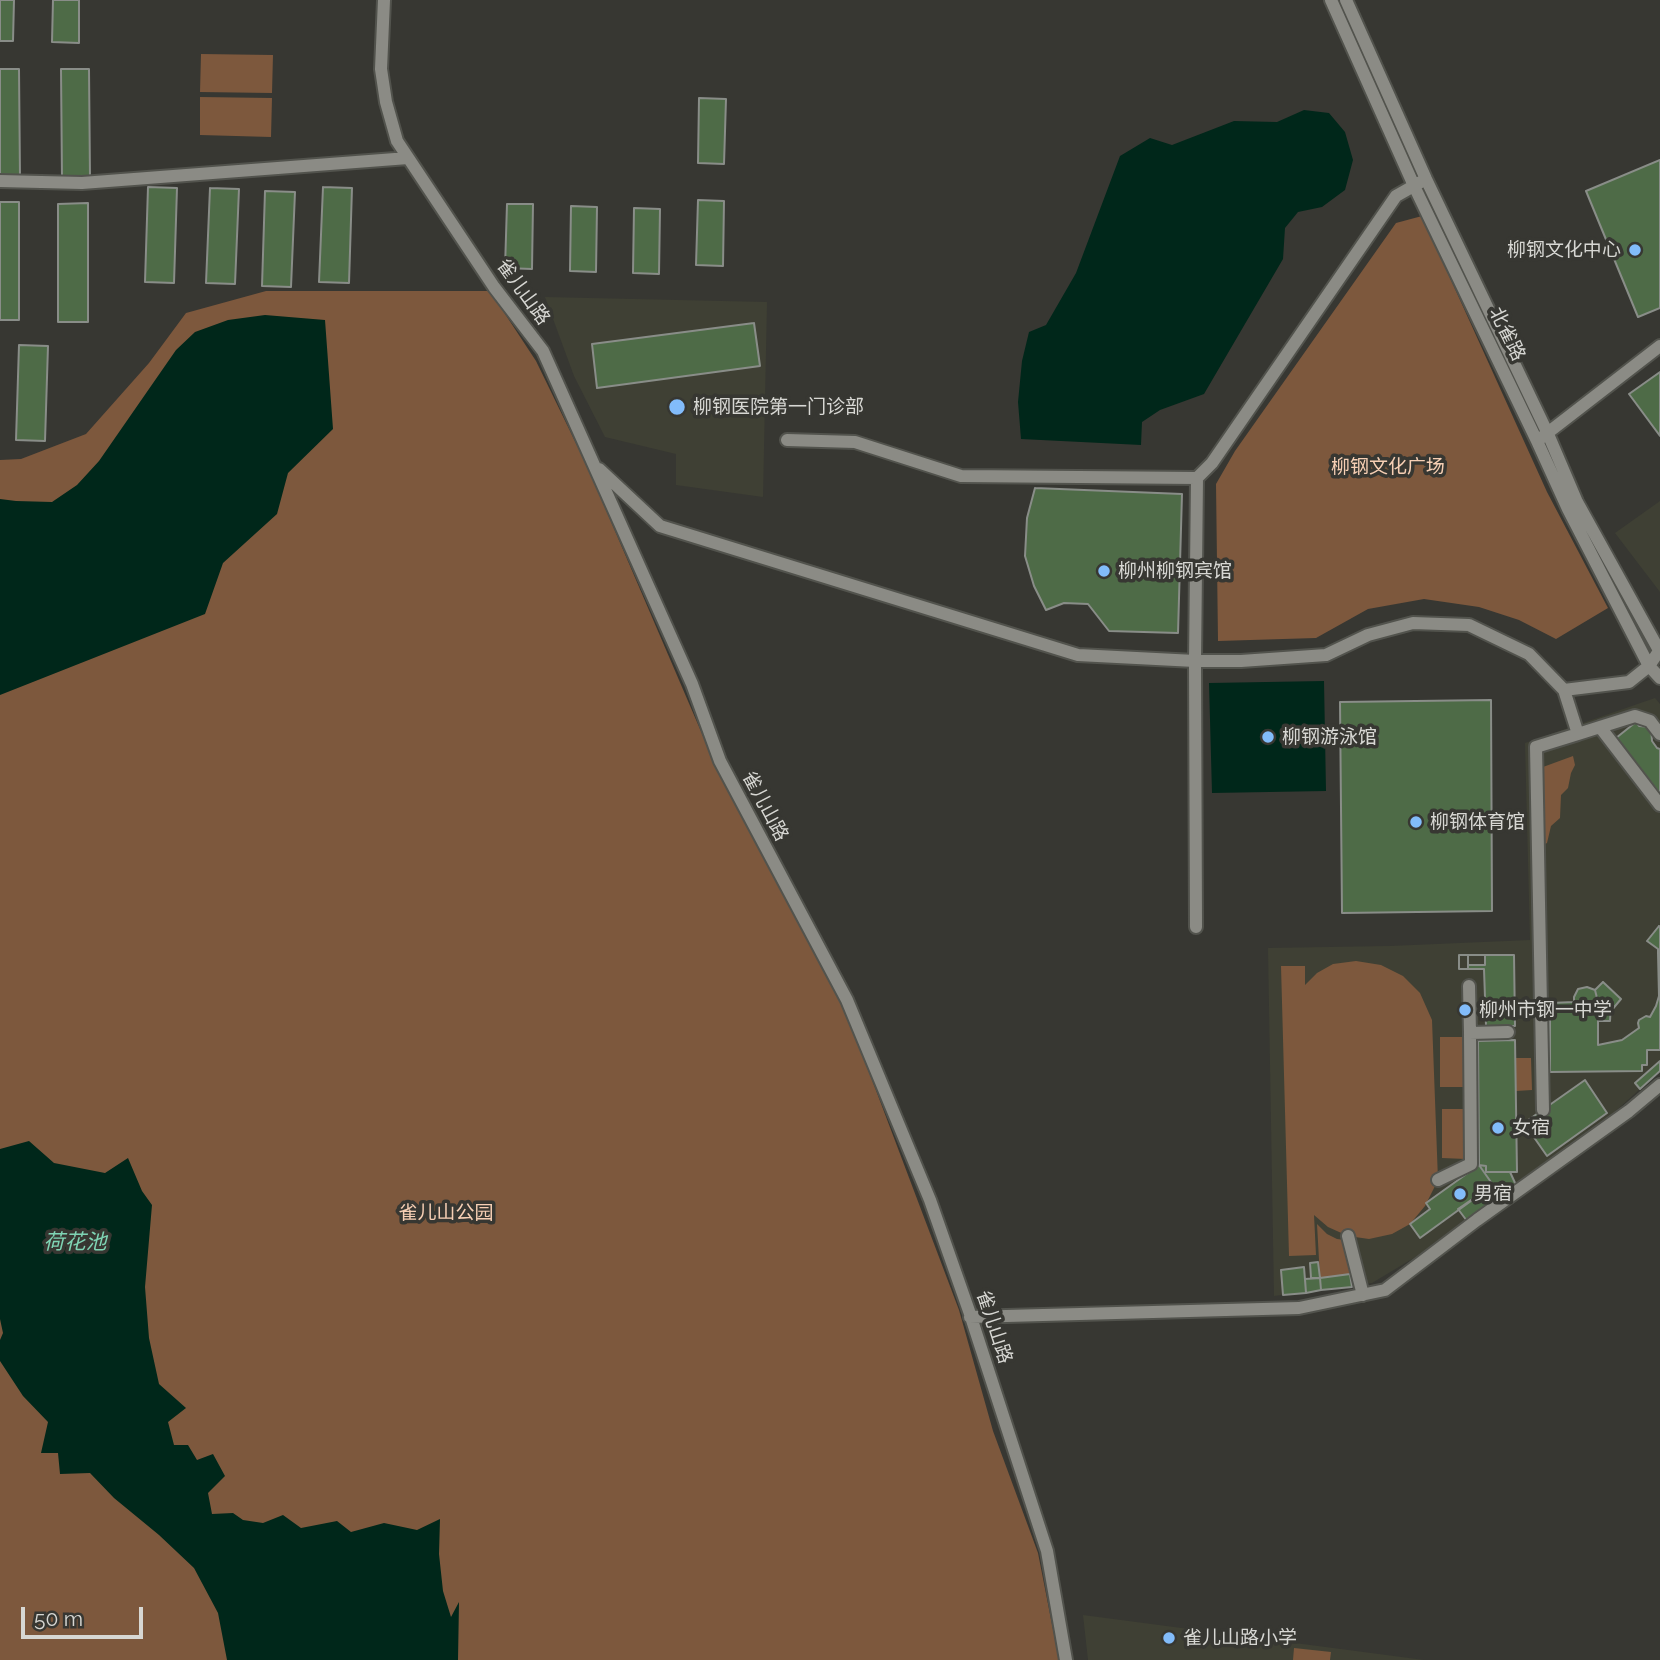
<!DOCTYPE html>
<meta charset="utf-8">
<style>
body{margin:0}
#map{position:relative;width:1660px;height:1660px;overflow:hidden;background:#373732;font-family:Raleway,sans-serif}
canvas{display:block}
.scale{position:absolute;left:21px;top:1607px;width:122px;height:32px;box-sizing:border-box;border:4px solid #d7d7d3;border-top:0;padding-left:9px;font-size:21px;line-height:24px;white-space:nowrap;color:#d7d7d3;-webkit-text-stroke:5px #373732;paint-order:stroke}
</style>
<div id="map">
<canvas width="1660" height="1660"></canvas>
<div class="scale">50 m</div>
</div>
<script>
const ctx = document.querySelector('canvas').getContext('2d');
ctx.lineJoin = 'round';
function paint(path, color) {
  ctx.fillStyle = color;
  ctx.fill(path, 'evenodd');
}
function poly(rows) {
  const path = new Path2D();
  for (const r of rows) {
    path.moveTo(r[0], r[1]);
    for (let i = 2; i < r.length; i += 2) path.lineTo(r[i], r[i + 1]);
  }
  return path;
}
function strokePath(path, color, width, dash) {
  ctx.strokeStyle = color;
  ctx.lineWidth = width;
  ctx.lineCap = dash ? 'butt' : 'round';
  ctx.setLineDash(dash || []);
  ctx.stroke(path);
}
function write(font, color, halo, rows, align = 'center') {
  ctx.font = font + ' Raleway,"Noto Sans SC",sans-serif';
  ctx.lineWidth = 7;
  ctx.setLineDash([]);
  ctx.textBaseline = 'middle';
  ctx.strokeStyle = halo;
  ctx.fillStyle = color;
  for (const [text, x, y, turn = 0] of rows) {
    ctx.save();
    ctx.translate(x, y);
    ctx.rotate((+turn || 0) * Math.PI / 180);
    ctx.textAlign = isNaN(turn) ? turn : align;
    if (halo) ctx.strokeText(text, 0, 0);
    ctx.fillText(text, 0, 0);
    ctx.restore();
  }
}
paint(poly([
 [545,297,767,302,763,497,676,485,676,454,605,437,574,376],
 [1660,501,1660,592,1615,533],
 [1655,698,1660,704,1660,1071,1599,1126,1427,1250,1372,1283,1274,1296,1268,948,1390,946,1530,940,1525,743],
 [1083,1615,1424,1660,1088,1660]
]), '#3f4034');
paint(poly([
 [201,54,273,55,272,93,200,92],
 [200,97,272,98,271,137,200,135],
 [1422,216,1547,492,1608,608,1556,639,1519,620,1479,607,1424,599,1368,609,1316,638,1218,641,1216,484,1235,451,1396,223],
 [266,291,490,291,536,361,588,468,715,764,843,1003,959,1310,993,1431,1038,1553,1059,1660,0,1660,0,460,21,459,86,434,149,363,186,313],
 [1573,756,1575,765,1571,773,1568,788,1561,795,1560,818,1551,826,1547,843,1543,845,1543,767],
 [1356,961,1381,965,1403,976,1420,993,1432,1020,1438,1180,1425,1206,1410,1224,1392,1234,1369,1239,1348,1236,1328,1227,1314,1215,1316,1255,1289,1256,1281,966,1305,966,1305,985,1317,973,1333,964],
 [1440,1037,1463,1037,1463,1087,1440,1087],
 [1515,1058,1531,1058,1532,1090,1516,1091],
 [1442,1109,1466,1109,1466,1159,1442,1158],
 [1317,1224,1327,1234,1337,1239,1345,1240,1350,1274,1320,1278],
 [1294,1648,1331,1652,1330,1660,1293,1660]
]), '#7d583d');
paint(poly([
 [1304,110,1329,113,1345,132,1353,160,1345,190,1322,207,1298,212,1285,228,1283,259,1204,394,1160,410,1142,422,1141,445,1021,439,1018,402,1022,361,1029,332,1046,325,1076,273,1120,156,1150,138,1172,145,1234,121,1277,122],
 [265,315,325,320,333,429,288,473,277,514,223,563,205,614,0,695,0,499,16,501,52,502,77,485,99,461,176,350,195,332,228,320],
 [1324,681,1326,791,1212,793,1209,683],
 [29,1141,54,1163,105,1173,128,1158,142,1191,152,1205,145,1287,149,1338,159,1384,186,1408,168,1422,174,1445,188,1445,197,1460,213,1454,225,1476,208,1493,212,1514,233,1513,243,1520,263,1523,283,1515,301,1528,337,1521,351,1532,384,1523,417,1530,440,1519,439,1554,443,1591,451,1617,459,1602,458,1660,227,1660,218,1613,194,1568,159,1535,114,1498,90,1473,60,1474,58,1453,41,1453,48,1422,23,1396,0,1361,0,1340,3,1333,0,1319,0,1149]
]), '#00271a');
const building = poly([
 [0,0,14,0,13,41,0,41,0,0],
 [53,0,79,0,79,43,52,42,53,0],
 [0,69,19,69,20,179,0,179,0,69],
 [61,69,89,69,90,179,62,180,61,69],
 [699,98,726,99,724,164,698,163,699,98],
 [1660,160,1660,308,1638,317,1586,191,1660,160],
 [148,187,177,188,174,283,145,282,148,187],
 [323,187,352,188,349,283,319,282,323,187],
 [210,188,239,189,235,284,206,283,210,188],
 [265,191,295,192,291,287,262,286,265,191],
 [698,200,724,201,723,266,696,265,698,200],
 [0,202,19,202,19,320,0,320,0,202],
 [88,203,88,322,58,322,58,204,88,203],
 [507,204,533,204,532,269,505,268,507,204],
 [571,206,597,207,596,272,570,271,571,206],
 [634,208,660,209,659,274,633,273,634,208],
 [754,323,760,366,597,388,592,344,754,323],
 [19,345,48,346,45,441,16,440,19,345],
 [1660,372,1660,436,1629,394,1660,372],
 [1035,488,1182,494,1178,633,1109,631,1088,604,1064,603,1046,610,1034,586,1025,556,1027,518,1035,488],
 [1491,700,1492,911,1342,913,1340,702,1491,700],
 [1636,722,1639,726,1651,727,1652,741,1657,748,1660,749,1660,794,1616,738,1636,722],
 [1659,926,1660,927,1660,953,1658,953,1658,949,1647,941,1659,926],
 [1658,953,1660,953,1660,1050,1647,1050,1647,1065,1642,1065,1642,1071,1550,1072,1550,1003,1574,1002,1574,997,1578,989,1587,987,1595,990,1598,1002,1611,1002,1610,1021,1598,1021,1598,1045,1622,1040,1639,1028,1638,1023,1639,1020,1646,1016,1650,1017,1656,1006,1659,996,1658,953],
 [1459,955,1514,955,1515,1026,1486,1026,1484,969,1459,969,1459,955],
 [1459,955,1468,955,1468,969,1459,969,1459,955],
 [1468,955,1485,955,1485,965,1468,965,1468,955],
 [1603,982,1621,999,1611,1011,1611,1002,1598,1002,1595,990,1603,982],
 [1515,1040,1517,1172,1486,1172,1486,1166,1479,1165,1478,1041,1515,1040],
 [1660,1061,1660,1071,1640,1089,1635,1083,1660,1061],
 [1585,1080,1607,1113,1547,1156,1524,1123,1585,1080],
 [1479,1165,1493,1185,1420,1238,1410,1224,1430,1209,1426,1203,1479,1165],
 [1479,1165,1486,1166,1486,1172,1510,1172,1516,1185,1467,1221,1458,1209,1493,1185,1479,1165],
 [1318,1262,1320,1278,1311,1278,1310,1263,1318,1262],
 [1304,1267,1306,1293,1283,1295,1281,1270,1304,1267],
 [1350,1274,1352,1287,1321,1290,1320,1278,1350,1274],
 [1320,1278,1321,1290,1306,1293,1305,1279,1320,1278]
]);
paint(building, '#4e6b47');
strokePath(building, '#898d88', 2);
const minor = poly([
 [384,0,381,69,386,102,397,141,494,287,543,351,692,684,720,761,847,1000,930,1200,969,1311,1047,1551,1066,1660],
 [1331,0,1415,188,1537,441,1568,509,1649,666,1660,678],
 [1346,0,1426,179,1548,434,1577,502,1660,652],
 [0,181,82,183,408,158],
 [1541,438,1660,346],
 [787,440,855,442,961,476,1197,478],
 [599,469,660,526,1078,655,1195,661,1241,661,1326,655,1368,635,1413,623,1469,625,1529,654,1564,690,1629,682,1649,666,1659,651],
 [1564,690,1578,734,1600,727,1660,805],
 [1600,727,1635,716,1650,721,1660,734],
 [1196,927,1195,661,1197,478,1212,463,1396,196,1426,179],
 [1469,986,1470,1033],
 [1543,1110,1536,747,1578,734],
 [1438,1180,1471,1164,1470,1033,1508,1032],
 [1348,1236,1363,1295],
 [970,1317,1299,1308,1385,1290,1477,1220,1629,1111,1660,1085]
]);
strokePath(minor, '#52534d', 16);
strokePath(minor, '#8b8b85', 12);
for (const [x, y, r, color] of [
 [1635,250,7,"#82bcfa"],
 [677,407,9,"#82bcfa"],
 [1104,571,7,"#82bcfa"],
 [1268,737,7,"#82bcfa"],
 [1416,822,7,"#82bcfa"],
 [1465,1010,7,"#82bcfa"],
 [1498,1128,7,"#82bcfa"],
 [1460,1194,7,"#82bcfa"],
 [1169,1638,7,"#82bcfa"]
]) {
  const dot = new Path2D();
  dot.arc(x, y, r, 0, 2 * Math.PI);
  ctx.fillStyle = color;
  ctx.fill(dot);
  strokePath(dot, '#373732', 2.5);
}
write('19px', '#d7d7d3', '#373732', [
 ["柳钢文化中心",1621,250,"right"],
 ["柳钢医院第一门诊部",693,407],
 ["柳州柳钢宾馆",1118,571],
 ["柳钢游泳馆",1282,737],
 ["柳钢体育馆",1430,822],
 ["柳州市钢一中学",1479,1010],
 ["女宿",1512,1128],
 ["男宿",1474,1194],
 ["雀儿山路小学",1183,1638]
], 'left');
write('19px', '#d7d7d3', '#373732', [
 ["雀儿山路",523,292,54],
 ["北雀路",1507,334,64],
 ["雀儿山路",765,806,62],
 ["雀儿山路",994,1327,72]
]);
write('19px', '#f6cfb4', '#373732', [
 ["柳钢文化广场",1388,467],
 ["雀儿山公园",446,1213]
]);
write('italic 21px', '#7fd4b4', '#373732', [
 ["荷花池",75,1243]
]);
</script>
